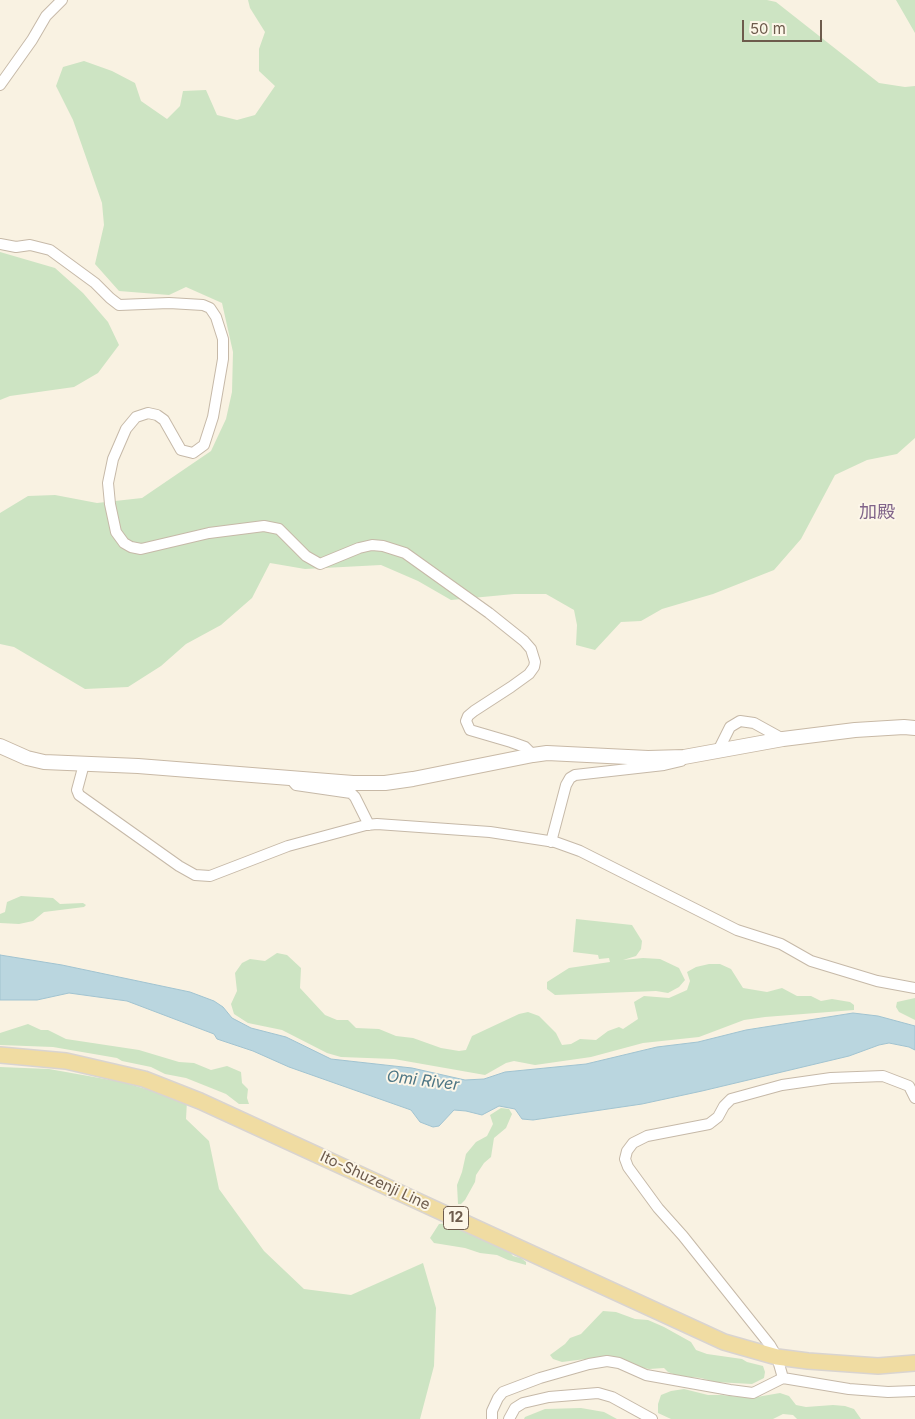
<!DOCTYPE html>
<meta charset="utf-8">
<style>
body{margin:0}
#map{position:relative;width:915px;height:1419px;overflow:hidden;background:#f9f2e2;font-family:Inter,sans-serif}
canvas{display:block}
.scale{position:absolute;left:742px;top:20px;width:80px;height:22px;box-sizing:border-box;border:2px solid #6d5b4c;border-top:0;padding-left:6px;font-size:15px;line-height:18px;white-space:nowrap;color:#6d5b4c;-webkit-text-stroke:4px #fcf6e8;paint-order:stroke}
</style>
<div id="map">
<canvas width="915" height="1419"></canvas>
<div class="scale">50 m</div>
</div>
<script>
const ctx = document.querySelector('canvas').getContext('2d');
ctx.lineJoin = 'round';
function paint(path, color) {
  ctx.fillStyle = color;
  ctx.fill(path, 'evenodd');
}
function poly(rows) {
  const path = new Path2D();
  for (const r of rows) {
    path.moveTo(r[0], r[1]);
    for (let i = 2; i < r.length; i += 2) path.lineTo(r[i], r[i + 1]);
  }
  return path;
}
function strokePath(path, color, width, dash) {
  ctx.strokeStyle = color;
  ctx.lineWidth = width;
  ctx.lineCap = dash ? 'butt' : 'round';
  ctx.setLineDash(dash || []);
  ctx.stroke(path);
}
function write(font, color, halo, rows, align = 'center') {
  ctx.font = font + ' Inter,"Noto Sans JP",sans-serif';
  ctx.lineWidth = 4;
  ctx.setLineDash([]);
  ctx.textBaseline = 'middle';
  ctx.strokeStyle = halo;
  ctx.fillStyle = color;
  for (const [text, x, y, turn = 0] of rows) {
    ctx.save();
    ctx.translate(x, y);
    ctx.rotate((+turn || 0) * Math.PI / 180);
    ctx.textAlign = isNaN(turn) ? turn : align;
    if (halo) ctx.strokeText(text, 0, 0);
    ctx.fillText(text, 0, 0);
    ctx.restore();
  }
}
paint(poly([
 [248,0,767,0,776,2,879,83,905,87,915,86,915,438,897,454,867,460,835,475,801,539,774,570,713,594,662,609,641,621,621,622,595,650,576,645,577,625,574,610,546,594,514,594,451,600,418,581,381,565,305,569,270,563,252,598,221,625,186,644,161,666,128,687,85,689,14,647,0,644,0,513,28,496,55,495,97,503,142,498,211,451,226,419,232,392,233,352,222,303,186,287,169,295,119,291,95,264,104,225,102,203,73,120,56,86,63,67,84,61,112,71,135,83,141,101,167,119,180,106,183,91,206,90,217,115,237,120,255,115,275,86,259,71,259,49,265,32,250,8],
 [896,0,915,0,915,33],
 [0,252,55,268,83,293,108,322,119,345,98,373,74,387,10,396,0,400],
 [21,896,53,898,60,904,83,903,86,905,84,907,44,912,33,921,19,924,0,923,0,914,5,912,7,902],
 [576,919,632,925,642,941,641,949,636,956,623,960,643,958,660,959,679,968,685,980,679,987,668,993,656,991,555,995,547,989,547,982,569,968,610,962,609,958,599,959,598,955,573,952],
 [277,953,287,955,301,968,300,988,325,1015,337,1020,348,1020,356,1028,379,1029,396,1036,413,1038,441,1048,459,1051,466,1050,472,1036,519,1014,528,1012,539,1016,556,1033,562,1045,571,1044,580,1039,596,1040,608,1031,619,1027,623,1029,638,1019,634,1002,644,996,669,998,687,990,690,981,687,972,696,967,709,964,720,964,731,969,743,988,767,992,782,988,797,996,811,996,821,1001,832,999,850,1002,854,1005,854,1010,765,1017,744,1020,699,1037,643,1043,591,1057,535,1065,514,1061,506,1063,485,1075,394,1059,341,1057,327,1053,282,1030,248,1023,234,1014,231,1004,237,991,235,973,242,963,250,959,265,961],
 [915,998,915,1020,899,1012,896,1007,897,1002],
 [28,1024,41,1030,48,1030,66,1039,139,1050,179,1062,194,1063,211,1070,227,1066,241,1072,242,1083,248,1089,247,1098,249,1104,239,1104,226,1094,186,1078,165,1074,151,1067,122,1061,117,1058,53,1047,0,1045,0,1033],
 [0,1067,49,1069,122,1082,187,1101,186,1119,209,1141,219,1189,264,1251,304,1289,351,1295,423,1263,436,1308,434,1366,420,1419,0,1419],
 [501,1108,509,1109,512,1114,506,1128,494,1138,491,1157,484,1163,476,1175,475,1182,465,1200,461,1204,458,1204,457,1185,462,1172,466,1154,476,1142,487,1136,493,1124,490,1115],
 [449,1223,482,1236,503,1249,509,1251,513,1256,521,1258,526,1262,526,1265,508,1260,497,1255,480,1253,465,1248,434,1243,430,1238,439,1224],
 [603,1311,616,1312,635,1319,648,1320,664,1327,691,1342,696,1350,707,1354,742,1359,747,1362,763,1366,765,1372,764,1378,752,1384,715,1382,701,1378,678,1376,668,1372,664,1368,649,1369,637,1367,601,1357,562,1362,553,1359,550,1355,565,1344,570,1338,581,1334],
 [684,1389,708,1395,721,1395,751,1398,780,1393,789,1396,796,1405,806,1407,833,1405,845,1406,854,1409,861,1419,797,1419,793,1415,783,1414,773,1419,671,1419,658,1413,658,1404,661,1395,671,1391],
 [581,1408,604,1412,617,1419,524,1419,525,1417,545,1409]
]), '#cde4c3');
const water = poly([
 [0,955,62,965,190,992,214,1001,223,1007,232,1018,251,1028,286,1037,331,1059,412,1068,465,1080,484,1079,505,1072,586,1064,657,1047,698,1042,746,1030,853,1013,878,1016,915,1026,915,1050,909,1047,889,1043,879,1045,849,1056,702,1091,642,1104,533,1120,522,1119,515,1109,499,1106,482,1115,466,1111,454,1110,439,1126,433,1127,420,1122,411,1110,289,1067,253,1051,217,1039,214,1034,127,1001,69,993,37,1000,0,1000,0,955]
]);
paint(water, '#bad6df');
strokePath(water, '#a1c3d0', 1);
const street = poly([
 [0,85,32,40,46,16,62,0],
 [0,244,16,247,30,245,50,250,95,283,110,298,119,305,169,303,203,305,210,308,216,317,223,339,223,359,213,417,204,445,193,453,181,450,164,420,157,415,148,413,136,417,126,429,113,459,108,483,110,504,116,532,124,543,131,547,141,549,209,533,264,526,279,529,306,556,320,564,359,548,372,545,383,546,405,553,489,613,524,641,531,649,535,662,534,667,529,674,511,687,474,711,468,716,466,721,470,730,511,742,525,747,533,755],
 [718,751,730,727,740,721,754,723,783,739],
 [84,764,77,790,79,795,179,866,195,875,210,876,288,846,366,825,377,824,490,832,555,842,580,851,737,930,781,944,811,961,877,981,915,988],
 [290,778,296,785,351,793,355,797,369,825],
 [551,842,566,785,570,778,575,775,664,765,681,761],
 [915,1098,909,1086,883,1076,831,1078,782,1085,731,1099,724,1106,718,1117,709,1124,647,1136,633,1143,627,1151,625,1159,628,1167,658,1208,683,1236,770,1345,777,1357,783,1378,849,1389,888,1392,915,1391],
 [492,1419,492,1411,498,1398,503,1392,540,1378,589,1364,607,1361,619,1363,646,1375,730,1390,753,1393,783,1378],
 [509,1419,515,1408,523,1403,549,1397,598,1393,612,1397,652,1419]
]);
const secondary = poly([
 [0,746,27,758,44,762,138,766,353,783,385,783,413,779,533,755,547,753,648,758,684,757,783,739,855,730,904,727,915,728]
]);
const primary = poly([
 [0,1055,66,1061,144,1079,200,1101,724,1342,777,1357,808,1361,878,1366,915,1363]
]);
strokePath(street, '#c6b9a8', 12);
strokePath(secondary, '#c8b9a6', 16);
strokePath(primary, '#d9d4d0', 18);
strokePath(street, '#fff', 10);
strokePath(secondary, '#fff', 14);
strokePath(primary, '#f0dca2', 15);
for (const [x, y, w] of [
 [456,1218,25]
]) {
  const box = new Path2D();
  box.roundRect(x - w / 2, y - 11.5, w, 23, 4);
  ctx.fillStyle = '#fcf6e8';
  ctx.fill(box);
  strokePath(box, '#6d5b4c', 1);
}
write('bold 14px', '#6d5b4c', null, [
 ["12",456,1218]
]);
write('15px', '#6d5b4c', '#fcf6e8', [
 ["Ito-Shuzenji Line",375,1181,25]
]);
write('italic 16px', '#4c7584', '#fcf6e8', [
 ["Omi River",423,1081,7]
]);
write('18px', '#81648a', '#fcf6e8', [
 ["加殿",877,513]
]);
</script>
